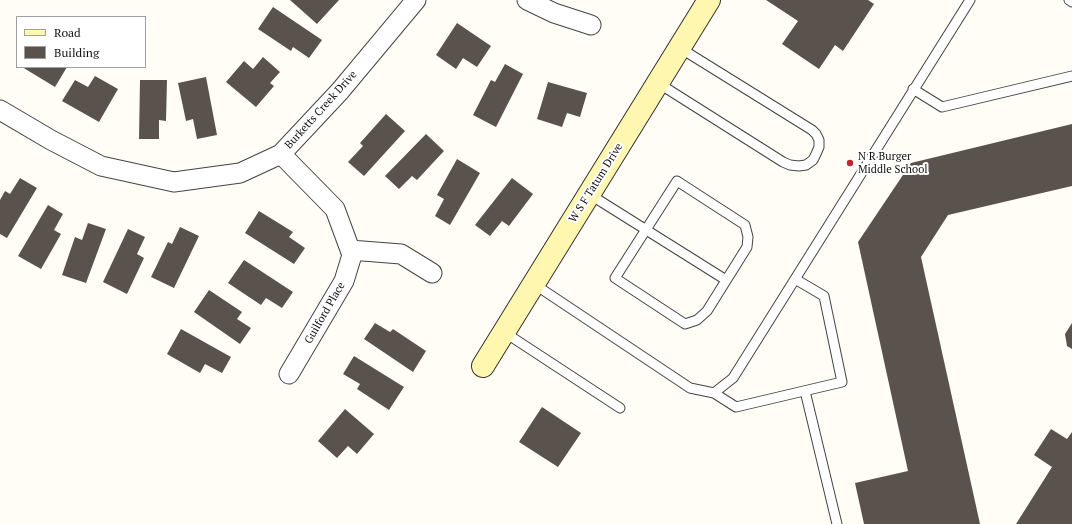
<!DOCTYPE html>
<style>
body{margin:0}
#map{position:relative;width:1072px;height:524px;overflow:hidden;background:#fffdf5;font-family:"PT Serif",serif}
canvas{display:block}
.legend{position:absolute;left:16px;top:16px;width:130px;height:52px;box-sizing:border-box;background:#fff;border:1px solid #a0a0a0;margin:0;padding:5px 7px;list-style:none;font-size:12px;color:#111}
.legend li{display:flex;align-items:center;gap:8px;height:20px}
.legend b{width:20px;border:1px solid #a0a0a0}
</style>
<div id="map">
<canvas width="1072" height="524"></canvas>
<ul class="legend">
<li><b style="height:5px;background:#fff6b0"></b>Road</li>
<li><b style="height:11px;background:#5a524d"></b>Building</li>
</ul>
</div>
<script>
const ctx = document.querySelector('canvas').getContext('2d');
ctx.lineJoin = 'round';
function paint(path, color) {
  ctx.fillStyle = color;
  ctx.fill(path, 'evenodd');
}
function poly(rows) {
  const path = new Path2D();
  for (const r of rows) {
    path.moveTo(r[0], r[1]);
    for (let i = 2; i < r.length; i += 2) path.lineTo(r[i], r[i + 1]);
  }
  return path;
}
function strokePath(path, color, width, dash) {
  ctx.strokeStyle = color;
  ctx.lineWidth = width;
  ctx.lineCap = dash ? 'butt' : 'round';
  ctx.setLineDash(dash || []);
  ctx.stroke(path);
}
function write(font, color, halo, rows, align = 'center') {
  ctx.font = font + ' "PT Serif",serif';
  ctx.lineWidth = 4;
  ctx.setLineDash([]);
  ctx.textBaseline = 'middle';
  ctx.strokeStyle = halo;
  ctx.fillStyle = color;
  for (const [text, x, y, turn = 0] of rows) {
    ctx.save();
    ctx.translate(x, y);
    ctx.rotate((+turn || 0) * Math.PI / 180);
    ctx.textAlign = isNaN(turn) ? turn : align;
    if (halo) ctx.strokeText(text, 0, 0);
    ctx.fillText(text, 0, 0);
    ctx.restore();
  }
}
paint(poly([
 [290,0,339,0,317,24],
 [766,0,868,0,874,4,843,51,835,45,819,69,782,44,798,21],
 [273,7,322,40,309,58,293,47,291,51,258,29],
 [457,23,491,46,477,67,463,58,456,69,436,55],
 [263,57,280,72,270,83,274,86,256,107,226,82,244,61,253,69],
 [505,64,523,74,496,127,473,115,491,80,495,82],
 [22,67,67,67,55,87],
 [95,76,118,89,99,122,62,101,75,80,88,87],
 [206,77,217,135,197,139,193,119,186,121,178,83],
 [140,80,167,80,166,121,159,120,159,139,139,139],
 [548,82,587,93,580,117,567,113,562,127,537,119],
 [386,114,405,131,364,176,348,162,363,146,360,143],
 [1072,124,1072,186,948,215,921,257,980,524,864,524,855,483,908,471,858,242,911,163],
 [426,134,444,151,417,180,412,176,399,189,385,176],
 [457,159,480,173,450,225,435,216,444,199,437,195],
 [20,178,37,188,7,238,0,234,0,200,5,191,10,194],
 [512,178,533,194,509,226,502,221,490,236,475,225],
 [48,205,63,214,54,230,61,234,41,269,18,256],
 [259,211,293,232,289,237,305,248,294,264,245,233],
 [88,223,106,229,86,283,62,275,75,237,82,240],
 [180,227,199,236,174,288,151,277,168,242,172,244],
 [128,229,145,237,137,254,144,258,127,294,103,282],
 [244,260,293,292,282,308,266,298,261,305,228,283],
 [209,290,242,312,237,319,251,328,240,344,194,312],
 [375,323,390,332,393,329,426,351,413,372,364,339],
 [1072,323,1072,349,1067,346,1065,334],
 [181,329,231,357,222,373,205,364,200,373,167,354],
 [354,356,404,387,389,410,357,389,360,384,343,374],
 [542,407,581,433,558,467,519,442],
 [345,409,374,434,357,454,348,446,337,458,318,441],
 [1051,429,1067,439,1072,432,1072,524,1016,524,1052,467,1034,455]
]), '#5a524d');
const lane = poly([
 [1069,0,1072,2],
 [658,83,783,162,790,165,799,166,806,165,813,160,816,154,819,147,819,140,816,134,812,130,680,48],
 [913,89,942,107,1072,76],
 [677,181,745,225,748,237,747,247,707,311,697,320,685,324,615,278,677,181],
 [589,194,726,280],
 [534,284,690,388,714,393,733,378,970,0],
 [504,332,620,408],
 [805,391,837,524],
 [714,393,736,407,842,382,824,296,795,279]
]);
const street = poly([
 [527,0,554,13,591,25],
 [0,110,51,140,101,166,174,182,240,173,281,154,340,91,416,0],
 [281,154,335,209,352,255,344,281,289,374],
 [350,250,401,254,432,273]
]);
const secondary = poly([
 [483,366,709,0]
]);
strokePath(lane, '#444', 11);
strokePath(street, '#444', 21);
strokePath(secondary, '#333', 24);
strokePath(lane, '#fff', 9);
strokePath(street, '#fff', 19);
strokePath(secondary, '#fff6b0', 22);
for (const [x, y, r, color] of [
 [850,163,4,"#c4262e"]
]) {
  const dot = new Path2D();
  dot.arc(x, y, r, 0, 2 * Math.PI);
  ctx.fillStyle = color;
  ctx.fill(dot);
  strokePath(dot, '#fff', 1.5);
}
write('11px', '#111', '#fff', [
 ["Burketts Creek Drive",321,110,-48],
 ["W S F Tatum Drive",596,183,-58],
 ["Guilford Place",325,313,-60]
]);
write('11px', '#111', '#fff', [
 ["N R Burger",858,157],
 ["Middle School",858,170]
], 'left');
</script>
